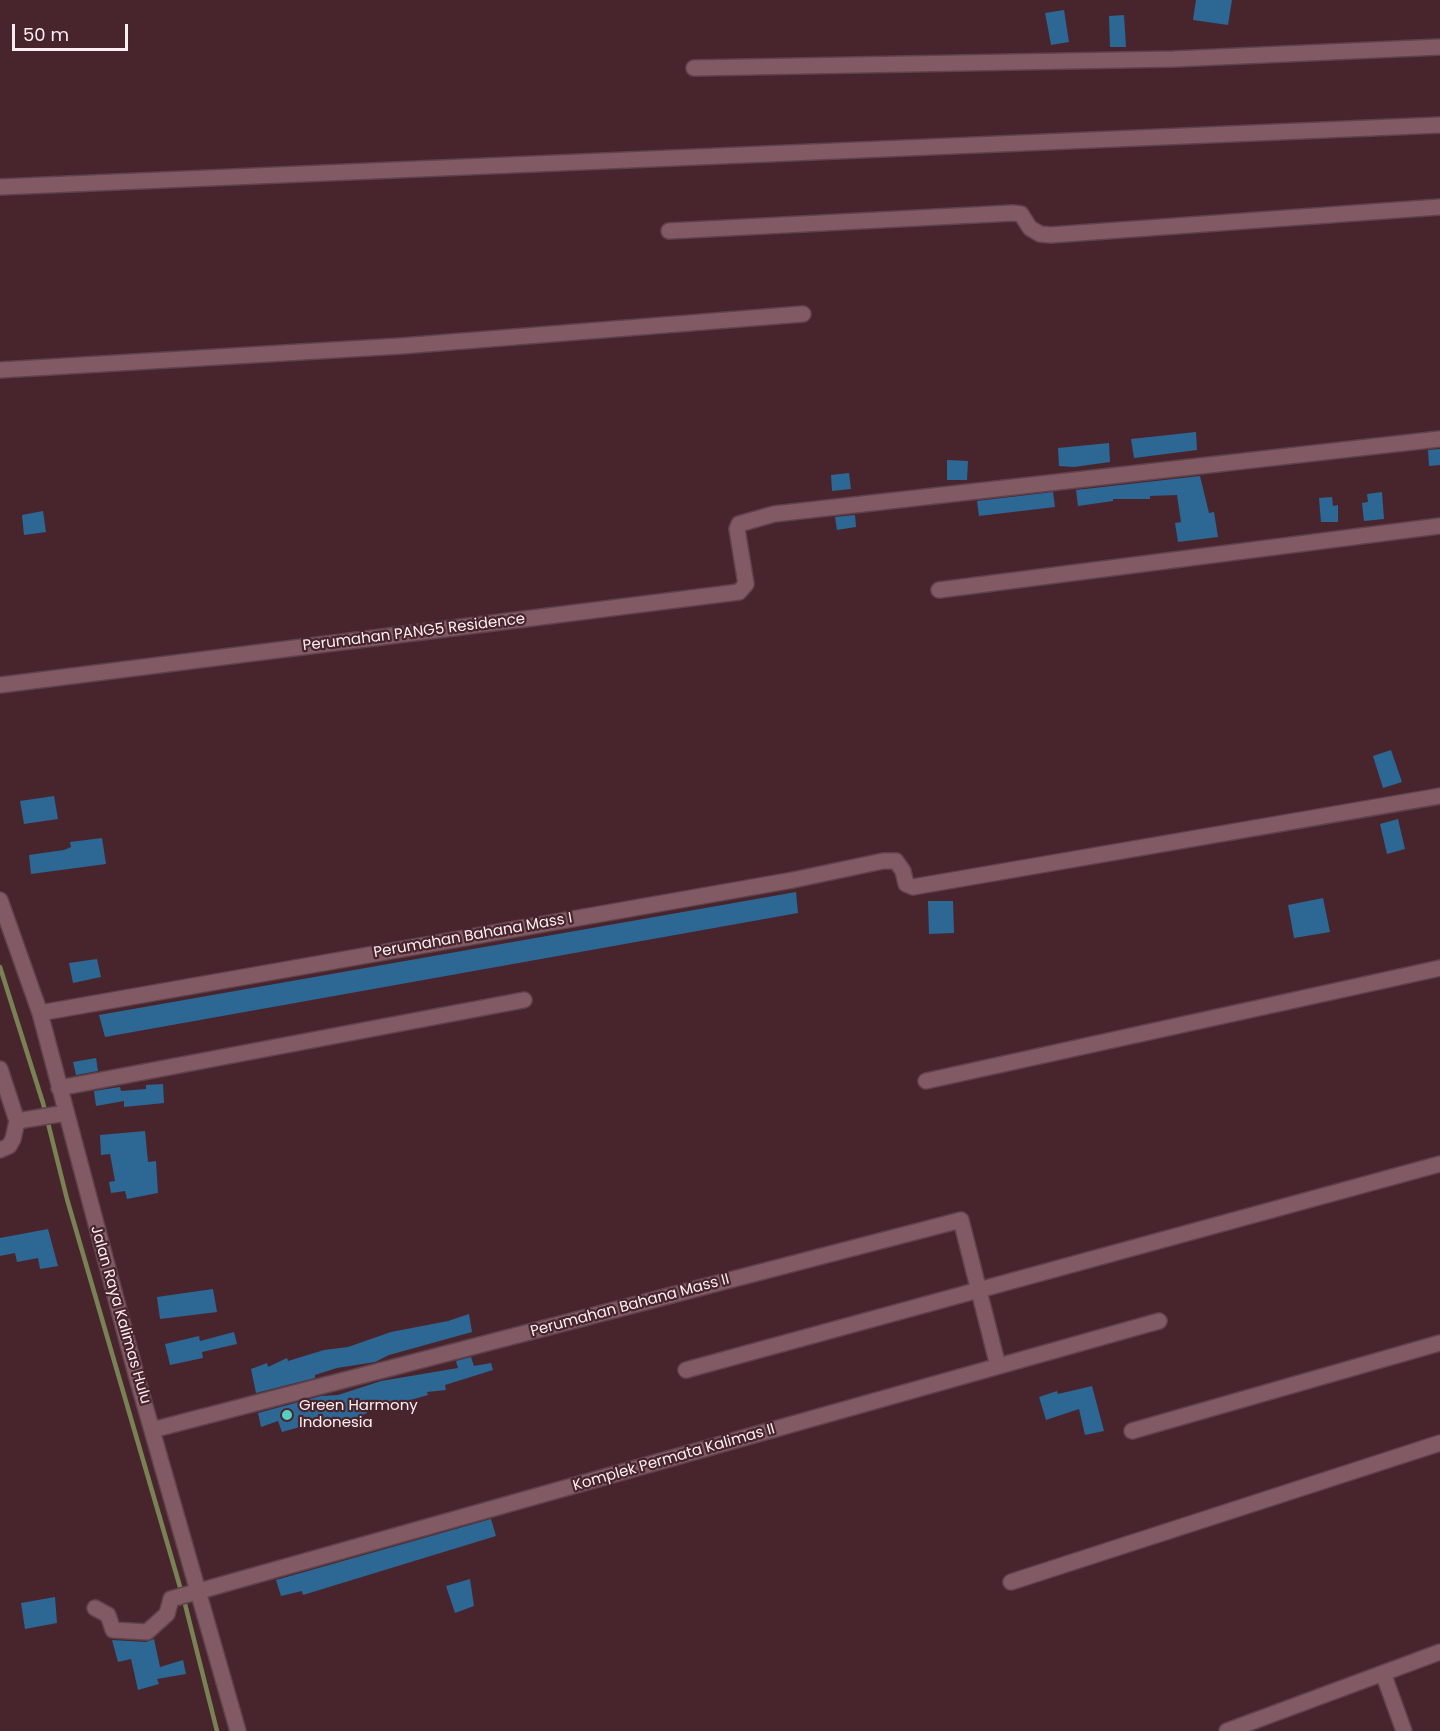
<!DOCTYPE html>
<style>
body{margin:0}
#map{position:relative;width:1440px;height:1731px;overflow:hidden;background:#48252d;font-family:Poppins,sans-serif}
canvas{display:block}
.scale{position:absolute;left:12px;top:24px;width:116px;height:27px;box-sizing:border-box;border:3px solid #fdeff1;border-top:0;padding-left:8px;font-size:18px;line-height:21px;white-space:nowrap;color:#fdeff1;-webkit-text-stroke:4px #48252d;paint-order:stroke}
</style>
<div id="map">
<canvas width="1440" height="1731"></canvas>
<div class="scale">50 m</div>
</div>
<script>
const ctx = document.querySelector('canvas').getContext('2d');
ctx.lineJoin = 'round';
function poly(rows) {
  const path = new Path2D();
  for (const r of rows) {
    path.moveTo(r[0], r[1]);
    for (let i = 2; i < r.length; i += 2) path.lineTo(r[i], r[i + 1]);
  }
  return path;
}
function strokePath(path, color, width, dash) {
  ctx.strokeStyle = color;
  ctx.lineWidth = width;
  ctx.lineCap = dash ? 'butt' : 'round';
  ctx.setLineDash(dash || []);
  ctx.stroke(path);
}
function paint(path, color) {
  ctx.fillStyle = color;
  ctx.fill(path, 'evenodd');
}
function write(font, color, halo, rows, align = 'center') {
  ctx.font = font + ' Poppins,sans-serif';
  ctx.lineWidth = 4.5;
  ctx.setLineDash([]);
  ctx.textBaseline = 'middle';
  ctx.strokeStyle = halo;
  ctx.fillStyle = color;
  for (const [text, x, y, turn = 0] of rows) {
    ctx.save();
    ctx.translate(x, y);
    ctx.rotate((+turn || 0) * Math.PI / 180);
    ctx.textAlign = isNaN(turn) ? turn : align;
    if (halo) ctx.strokeText(text, 0, 0);
    ctx.fillText(text, 0, 0);
    ctx.restore();
  }
}
strokePath(poly([
 [0,967,43,1103,67,1199,185,1604,217,1731]
]), '#798254', 4.5);
paint(poly([
 [1196,0,1232,0,1228,25,1193,20],
 [1064,10,1069,42,1051,45,1045,13],
 [1124,15,1126,47,1110,47,1109,16],
 [1196,432,1197,450,1134,458,1131,439],
 [1109,443,1110,462,1074,467,1059,466,1058,448],
 [1440,449,1440,465,1429,466,1428,450],
 [947,460,968,461,967,480,947,480],
 [849,473,851,489,832,491,831,475],
 [1200,476,1209,513,1214,512,1218,537,1178,542,1175,523,1181,522,1177,495,1150,496,1150,499,1113,499,1113,501,1078,506,1076,490],
 [1053,492,1055,507,979,516,977,501],
 [1382,492,1384,519,1364,521,1362,503,1368,502,1367,494],
 [1332,497,1333,506,1338,505,1338,522,1321,522,1319,498],
 [43,511,46,532,24,535,22,515],
 [855,515,856,527,837,530,835,517],
 [1391,750,1402,782,1383,788,1373,756],
 [54,796,58,819,24,824,20,801],
 [1398,819,1405,849,1387,854,1380,824],
 [102,838,106,864,31,874,29,855,64,850,71,847,70,842],
 [796,892,798,913,105,1037,99,1015],
 [1323,898,1330,932,1294,938,1288,905],
 [928,901,953,901,954,933,929,934],
 [97,959,101,977,73,983,69,963],
 [96,1058,98,1071,76,1075,73,1062],
 [163,1084,164,1103,124,1107,124,1101,96,1106,94,1091,120,1087,121,1091,146,1089,146,1085],
 [145,1131,148,1162,156,1161,158,1193,127,1199,125,1191,111,1193,109,1182,115,1181,110,1154,101,1155,100,1135],
 [48,1229,58,1266,40,1269,38,1258,17,1262,15,1253,0,1256,0,1238],
 [213,1289,217,1312,160,1319,157,1297],
 [469,1314,472,1332,389,1355,375,1362,337,1368,315,1375,315,1378,256,1393,251,1369,267,1363,268,1367,287,1358,288,1361,324,1350,348,1347,391,1332,448,1321],
 [234,1332,237,1344,202,1352,203,1358,170,1365,165,1344,199,1336,200,1341],
 [471,1357,474,1366,491,1363,493,1370,445,1385,446,1390,427,1392,428,1395,389,1406,387,1401,365,1408,367,1413,349,1421,348,1417,329,1423,328,1417,300,1424,300,1427,282,1432,278,1421,261,1427,258,1413,321,1396,338,1395,381,1381,458,1368,456,1361],
 [1092,1386,1104,1431,1085,1435,1079,1409,1046,1420,1039,1397,1057,1391,1058,1394],
 [491,1519,496,1536,303,1595,302,1591,281,1596,276,1580],
 [470,1579,474,1606,455,1613,446,1586],
 [55,1597,57,1623,25,1629,21,1603],
 [154,1639,160,1667,183,1660,186,1674,157,1679,159,1684,138,1690,131,1659,118,1662,112,1640,146,1642]
]), '#2d6794');
const minor = poly([
 [694,68,1174,59,1440,47],
 [0,187,1440,125],
 [669,231,1013,213,1021,214,1030,228,1040,234,1051,235,1440,207],
 [0,370,401,346,803,314],
 [939,590,1440,526],
 [0,685,739,592,746,584,737,529,739,524,774,514,1440,439],
 [0,900,40,1013,137,1378,238,1731],
 [40,1013,793,880,883,861,896,861,903,871,906,884,913,887,1440,796],
 [0,1069,17,1121],
 [926,1081,1440,968],
 [59,1088,524,1000],
 [0,1150,9,1146,13,1139,17,1121,66,1113],
 [686,1370,1440,1164],
 [152,1430,961,1220,998,1366],
 [1132,1431,1440,1343],
 [1011,1582,1440,1443],
 [95,1608,108,1615,113,1630,147,1632,167,1614,171,1599,1159,1321],
 [1383,1673,1404,1731],
 [1227,1731,1440,1652]
]);
strokePath(minor, '#5f424b', 18);
strokePath(minor, '#825a63', 15);
for (const [x, y, r, color] of [
 [287,1415,6,"#58cec0"]
]) {
  const dot = new Path2D();
  dot.arc(x, y, r, 0, 2 * Math.PI);
  ctx.fillStyle = color;
  ctx.fill(dot);
  strokePath(dot, '#48252d', 2);
}
write('15px', '#fdeff1', '#48252d', [
 ["Perumahan PANG5 Residence",414,633,-7],
 ["Perumahan Bahana Mass I",473,936,-10],
 ["Perumahan Bahana Mass II",630,1306,-15],
 ["Jalan Raya Kalimas Hulu",120,1315,74],
 ["Komplek Permata Kalimas II",674,1458,-16]
]);
write('15px', '#fdeff1', '#48252d', [
 ["Green Harmony",299,1406],
 ["Indonesia",299,1423]
], 'left');
</script>
